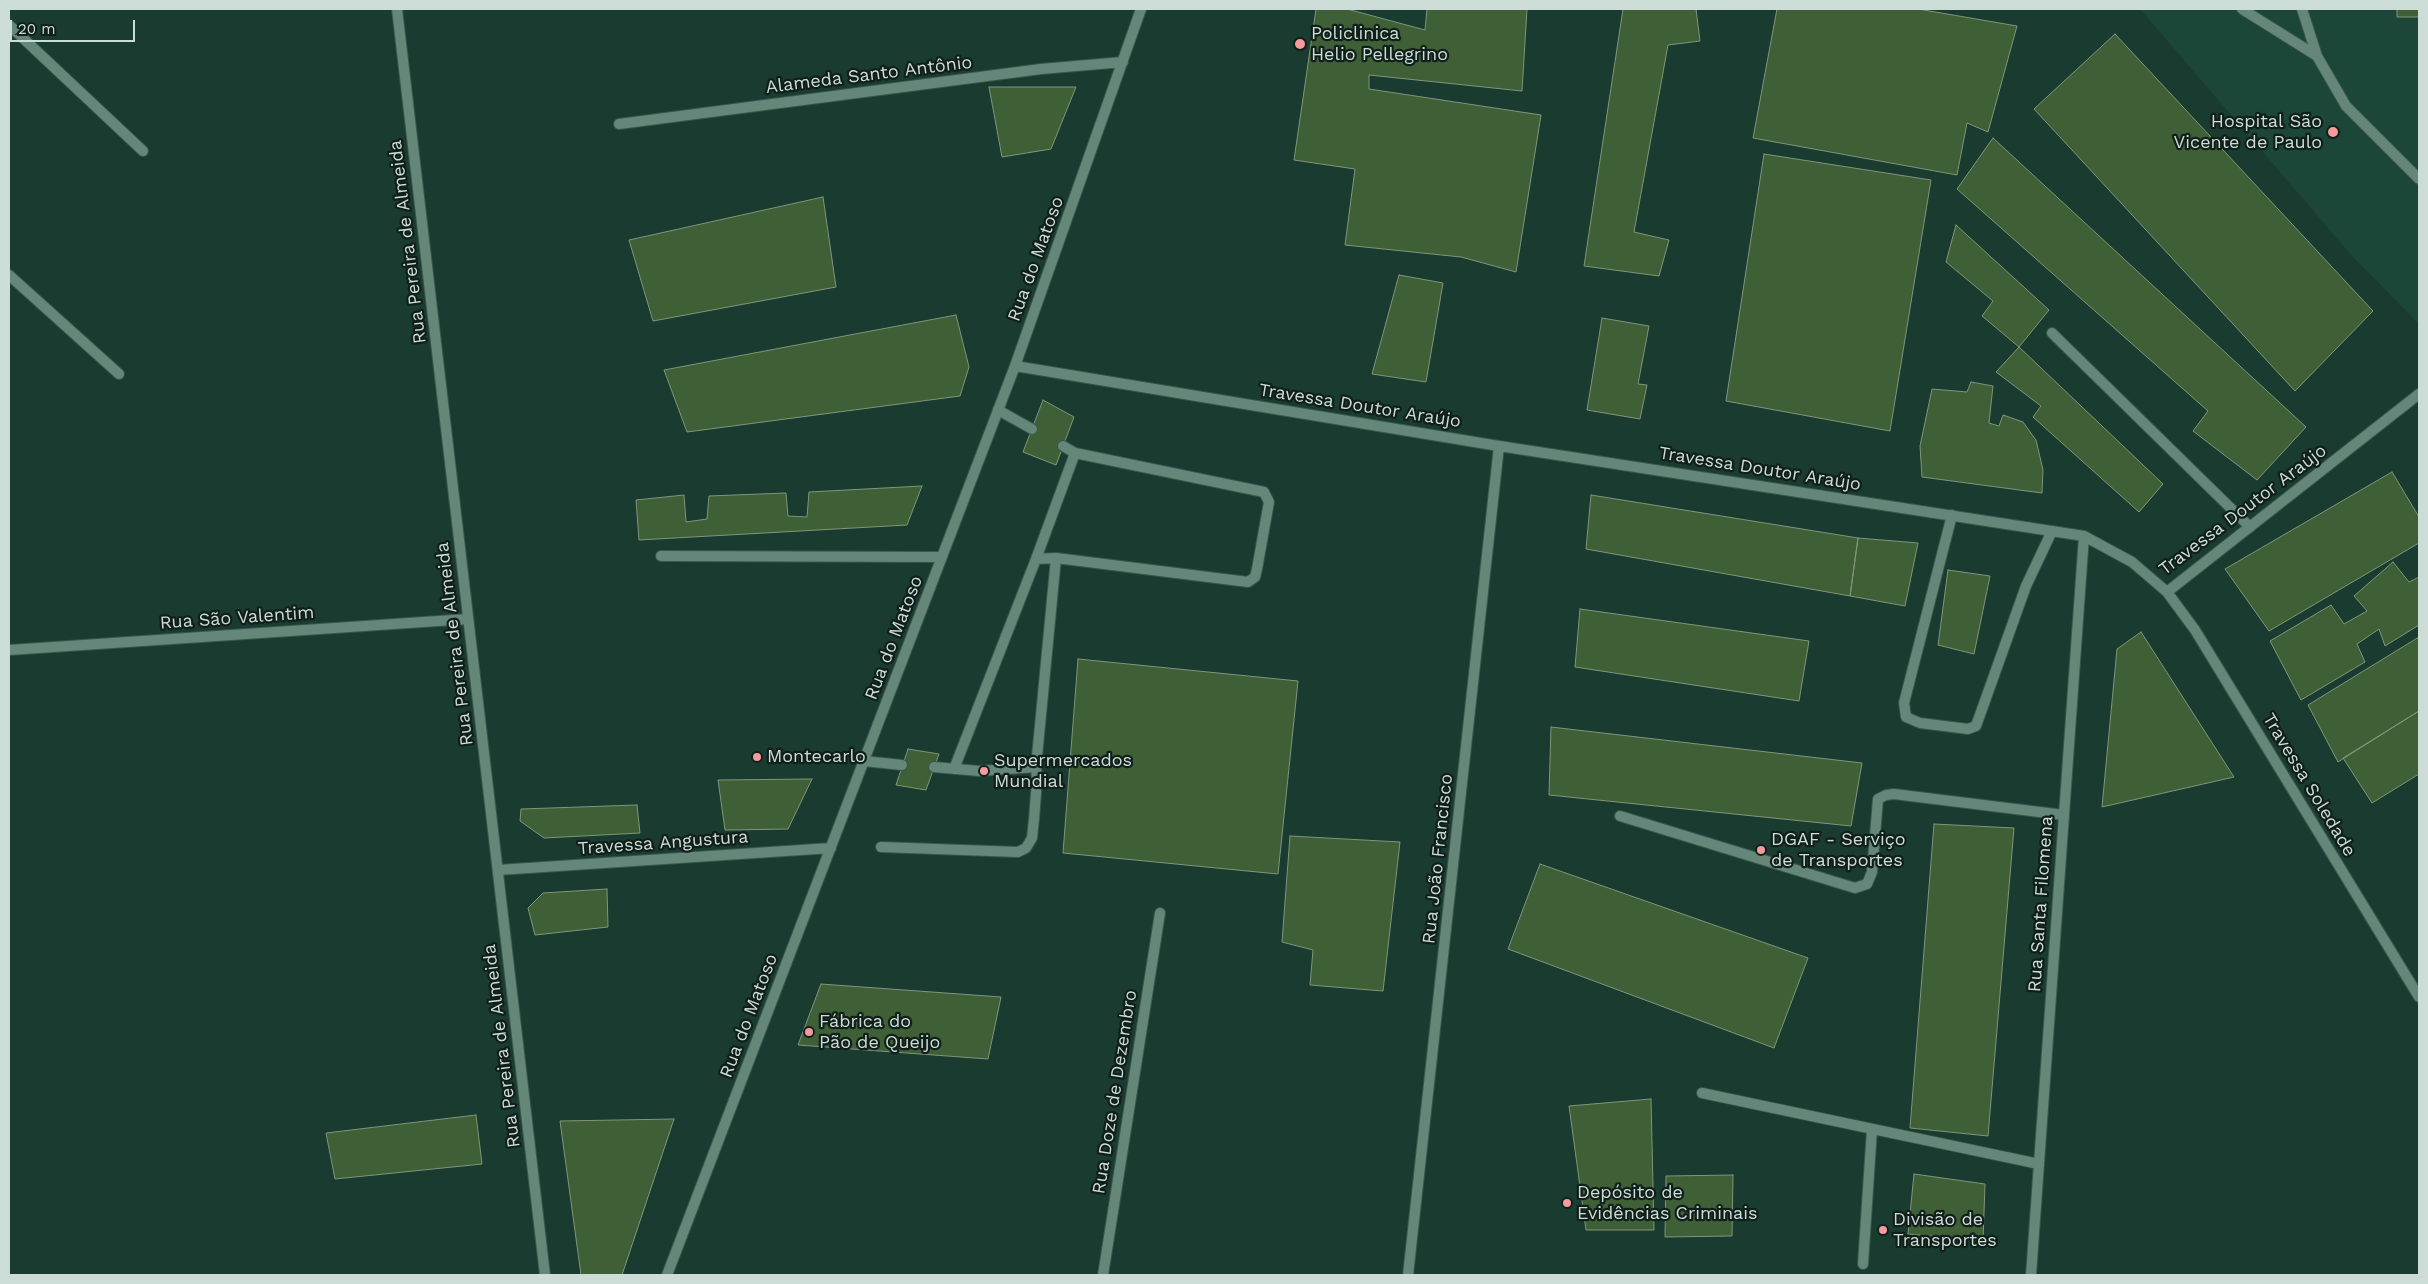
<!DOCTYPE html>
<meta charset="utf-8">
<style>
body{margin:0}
#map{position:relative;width:2428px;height:1284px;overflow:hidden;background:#1a3b30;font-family:"Work Sans",sans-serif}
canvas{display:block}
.frame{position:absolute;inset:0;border:10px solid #cbddd6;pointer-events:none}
.scale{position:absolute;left:10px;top:20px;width:125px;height:22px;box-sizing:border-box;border:2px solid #cbddd6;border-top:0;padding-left:6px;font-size:15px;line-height:18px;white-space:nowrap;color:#cbddd6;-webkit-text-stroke:4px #111f1a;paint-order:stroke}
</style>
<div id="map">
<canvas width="2428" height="1284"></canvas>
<div class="frame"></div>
<div class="scale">20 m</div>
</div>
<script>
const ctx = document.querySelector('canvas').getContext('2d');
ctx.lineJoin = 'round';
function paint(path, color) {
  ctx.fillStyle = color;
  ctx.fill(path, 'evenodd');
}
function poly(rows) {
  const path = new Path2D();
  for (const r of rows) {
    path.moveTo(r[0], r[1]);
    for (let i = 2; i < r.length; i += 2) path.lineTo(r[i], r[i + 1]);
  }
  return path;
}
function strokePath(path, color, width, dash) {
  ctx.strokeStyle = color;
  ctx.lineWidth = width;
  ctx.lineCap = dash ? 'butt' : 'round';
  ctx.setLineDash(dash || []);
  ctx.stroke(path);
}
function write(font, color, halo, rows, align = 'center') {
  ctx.font = font + ' "Work Sans",sans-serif';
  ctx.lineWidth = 4.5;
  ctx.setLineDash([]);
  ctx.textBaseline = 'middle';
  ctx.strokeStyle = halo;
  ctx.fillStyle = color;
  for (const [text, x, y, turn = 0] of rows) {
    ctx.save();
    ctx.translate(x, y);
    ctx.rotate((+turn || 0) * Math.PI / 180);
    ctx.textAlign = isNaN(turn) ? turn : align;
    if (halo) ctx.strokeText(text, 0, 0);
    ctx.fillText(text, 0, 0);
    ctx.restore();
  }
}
paint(poly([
 [2140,9,2419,9,2419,324,2352,256]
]), '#1b4638');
const building = poly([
 [1316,9,1347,9,1425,30,1427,9,1527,9,1522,91,1369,75,1369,89,1541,115,1516,272,1461,257,1345,245,1355,169,1294,160,1316,9],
 [1623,9,1696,9,1700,41,1668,45,1634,232,1669,240,1659,276,1584,266,1623,9],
 [1777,9,1918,9,2017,26,1988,132,1967,123,1957,175,1753,138,1777,9],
 [2397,9,2419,9,2419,17,2397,17,2397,9],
 [2115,34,2373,311,2295,391,2034,109,2115,34],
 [989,87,1076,87,1051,149,1002,157,989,87],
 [1993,138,2306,427,2257,480,2193,431,2208,411,1957,189,1993,138],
 [1764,154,1931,180,1890,431,1726,401,1764,154],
 [823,197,836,287,653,321,629,240,823,197],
 [1956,225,2049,310,2019,347,1982,316,1993,301,1946,262,1956,225],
 [1399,275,1443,283,1426,382,1372,374,1399,275],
 [956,315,969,367,960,396,687,432,664,370,956,315],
 [1602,318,1649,326,1638,384,1647,385,1640,419,1587,410,1602,318],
 [2019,347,2163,484,2139,512,2033,417,2041,406,1996,372,2019,347],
 [1971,382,1993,386,1989,423,1999,426,2003,415,2023,422,2036,440,2043,470,2042,493,1922,477,1920,446,1932,389,1967,392,1971,382],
 [1043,400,1074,417,1056,465,1023,452,1043,400],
 [2392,472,2419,517,2419,543,2269,631,2225,569,2392,472],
 [922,486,907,525,639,540,636,500,684,495,686,522,707,519,709,496,786,493,788,516,807,517,809,492,922,486],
 [1591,495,1858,538,1850,596,1586,549,1591,495],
 [1858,538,1918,543,1905,606,1850,596,1858,538],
 [2393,562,2409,582,2419,577,2419,625,2385,646,2379,629,2357,644,2365,662,2301,700,2270,641,2331,605,2344,624,2367,611,2354,596,2393,562],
 [1948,570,1990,576,1974,654,1938,645,1948,570],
 [1580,609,1809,641,1799,701,1575,667,1580,609],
 [2141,632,2234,777,2102,807,2117,649,2141,632],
 [2419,637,2419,711,2338,762,2308,705,2419,637],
 [1078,659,1298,681,1278,874,1063,853,1078,659],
 [2419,711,2419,774,2372,803,2343,758,2419,711],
 [1551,727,1862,763,1851,826,1549,795,1551,727],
 [908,749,939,754,926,790,896,785,908,749],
 [812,779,788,829,725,830,718,780,812,779],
 [637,805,640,833,544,838,520,821,521,809,637,805],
 [1934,824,2014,828,1988,1136,1910,1128,1934,824],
 [1290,836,1400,842,1383,991,1310,985,1313,950,1282,942,1290,836],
 [1540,864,1808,958,1774,1048,1508,949,1540,864],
 [607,889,608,927,535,935,528,908,543,893,607,889],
 [821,984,1001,997,988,1059,798,1045,821,984],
 [1651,1099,1654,1230,1586,1230,1569,1106,1651,1099],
 [476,1115,482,1164,335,1179,326,1133,476,1115],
 [674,1119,622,1275,581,1275,560,1121,674,1119],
 [1914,1174,1985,1184,1983,1241,1908,1234,1914,1174],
 [1733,1175,1732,1236,1665,1237,1666,1176,1733,1175]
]);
paint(building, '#3f5f37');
strokePath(building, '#81957c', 1);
const service = poly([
 [2242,9,2317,56],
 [2302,9,2317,56,2346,106,2419,179],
 [9,25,143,151],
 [9,275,119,374],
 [2052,333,2250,527],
 [998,410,1032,429],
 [1952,515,1904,703,1906,717,1920,723,1968,729,1976,726,2026,586,2052,531],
 [1036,559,1056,558,1248,582,1255,577,1257,569,1269,502,1264,492,1075,453,1063,446],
 [864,761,902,765],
 [934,767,979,771,1036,767,1056,558],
 [954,769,1036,559,1075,453],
 [1620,816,1855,888,1867,884,1872,872,1878,799,1886,795,1894,794,2064,815],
 [881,847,1018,852,1026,848,1032,838,1034,819,1037,780,1036,767],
 [1702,1093,2039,1164],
 [1863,1264,1872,1129]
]);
const minor = poly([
 [397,9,545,1275],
 [619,124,1041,69,1123,62],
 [1015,366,1499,446,2084,536,2132,562,2167,592,2195,630,2419,997],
 [661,556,942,557],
 [2167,592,2419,394],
 [9,650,468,619],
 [498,870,831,848],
 [667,1275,1015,366,1141,9],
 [1103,1275,1160,913],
 [1408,1275,1499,446],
 [2031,1275,2084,536]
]);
strokePath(service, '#39564d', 12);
strokePath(minor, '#39564d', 12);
strokePath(service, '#64877a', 10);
strokePath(minor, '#64877a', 10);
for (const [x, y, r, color] of [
 [1300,44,6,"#f59b9d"],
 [2333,132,6,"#f59b9d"],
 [757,757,5,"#f59b9d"],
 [984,771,5,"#f59b9d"],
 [1761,850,5,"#f59b9d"],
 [809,1032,5,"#f59b9d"],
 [1567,1203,5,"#f59b9d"],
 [1883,1230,5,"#f59b9d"]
]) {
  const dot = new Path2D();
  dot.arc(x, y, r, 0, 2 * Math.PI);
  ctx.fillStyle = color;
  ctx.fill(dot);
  strokePath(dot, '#111f1a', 2);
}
write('18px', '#cbddd6', '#111f1a', [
 ["Policlinica",1311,34],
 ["Helio Pellegrino",1311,55],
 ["Hospital São",2322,122,"right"],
 ["Vicente de Paulo",2322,143,"right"],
 ["Montecarlo",767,757],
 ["Supermercados",994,761],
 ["Mundial",994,782],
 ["DGAF - Serviço",1771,840],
 ["de Transportes",1771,861],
 ["Fábrica do",819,1022],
 ["Pão de Queijo",819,1043],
 ["Depósito de",1577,1193],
 ["Evidências Criminais",1577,1214],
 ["Divisão de",1893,1220],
 ["Transportes",1893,1241]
], 'left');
write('18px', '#cbddd6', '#111f1a', [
 ["Alameda Santo Antônio",869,75,-7],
 ["Rua Pereira de Almeida",408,242,-97],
 ["Rua do Matoso",1036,259,-70],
 ["Travessa Doutor Araújo",1360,406,9],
 ["Travessa Doutor Araújo",1760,469,9],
 ["Travessa Doutor Araújo",2243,510,-37],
 ["Rua São Valentim",237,618,-4],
 ["Rua do Matoso",894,638,-69],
 ["Rua Pereira de Almeida",455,644,-97],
 ["Travessa Soledade",2309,785,59],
 ["Travessa Angustura",663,843,-4],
 ["Rua João Francisco",1438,859,-84],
 ["Rua Santa Filomena",2041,904,-86],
 ["Rua do Matoso",749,1016,-69],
 ["Rua Pereira de Almeida",502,1046,-97],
 ["Rua Doze de Dezembro",1115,1092,-81]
]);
</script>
